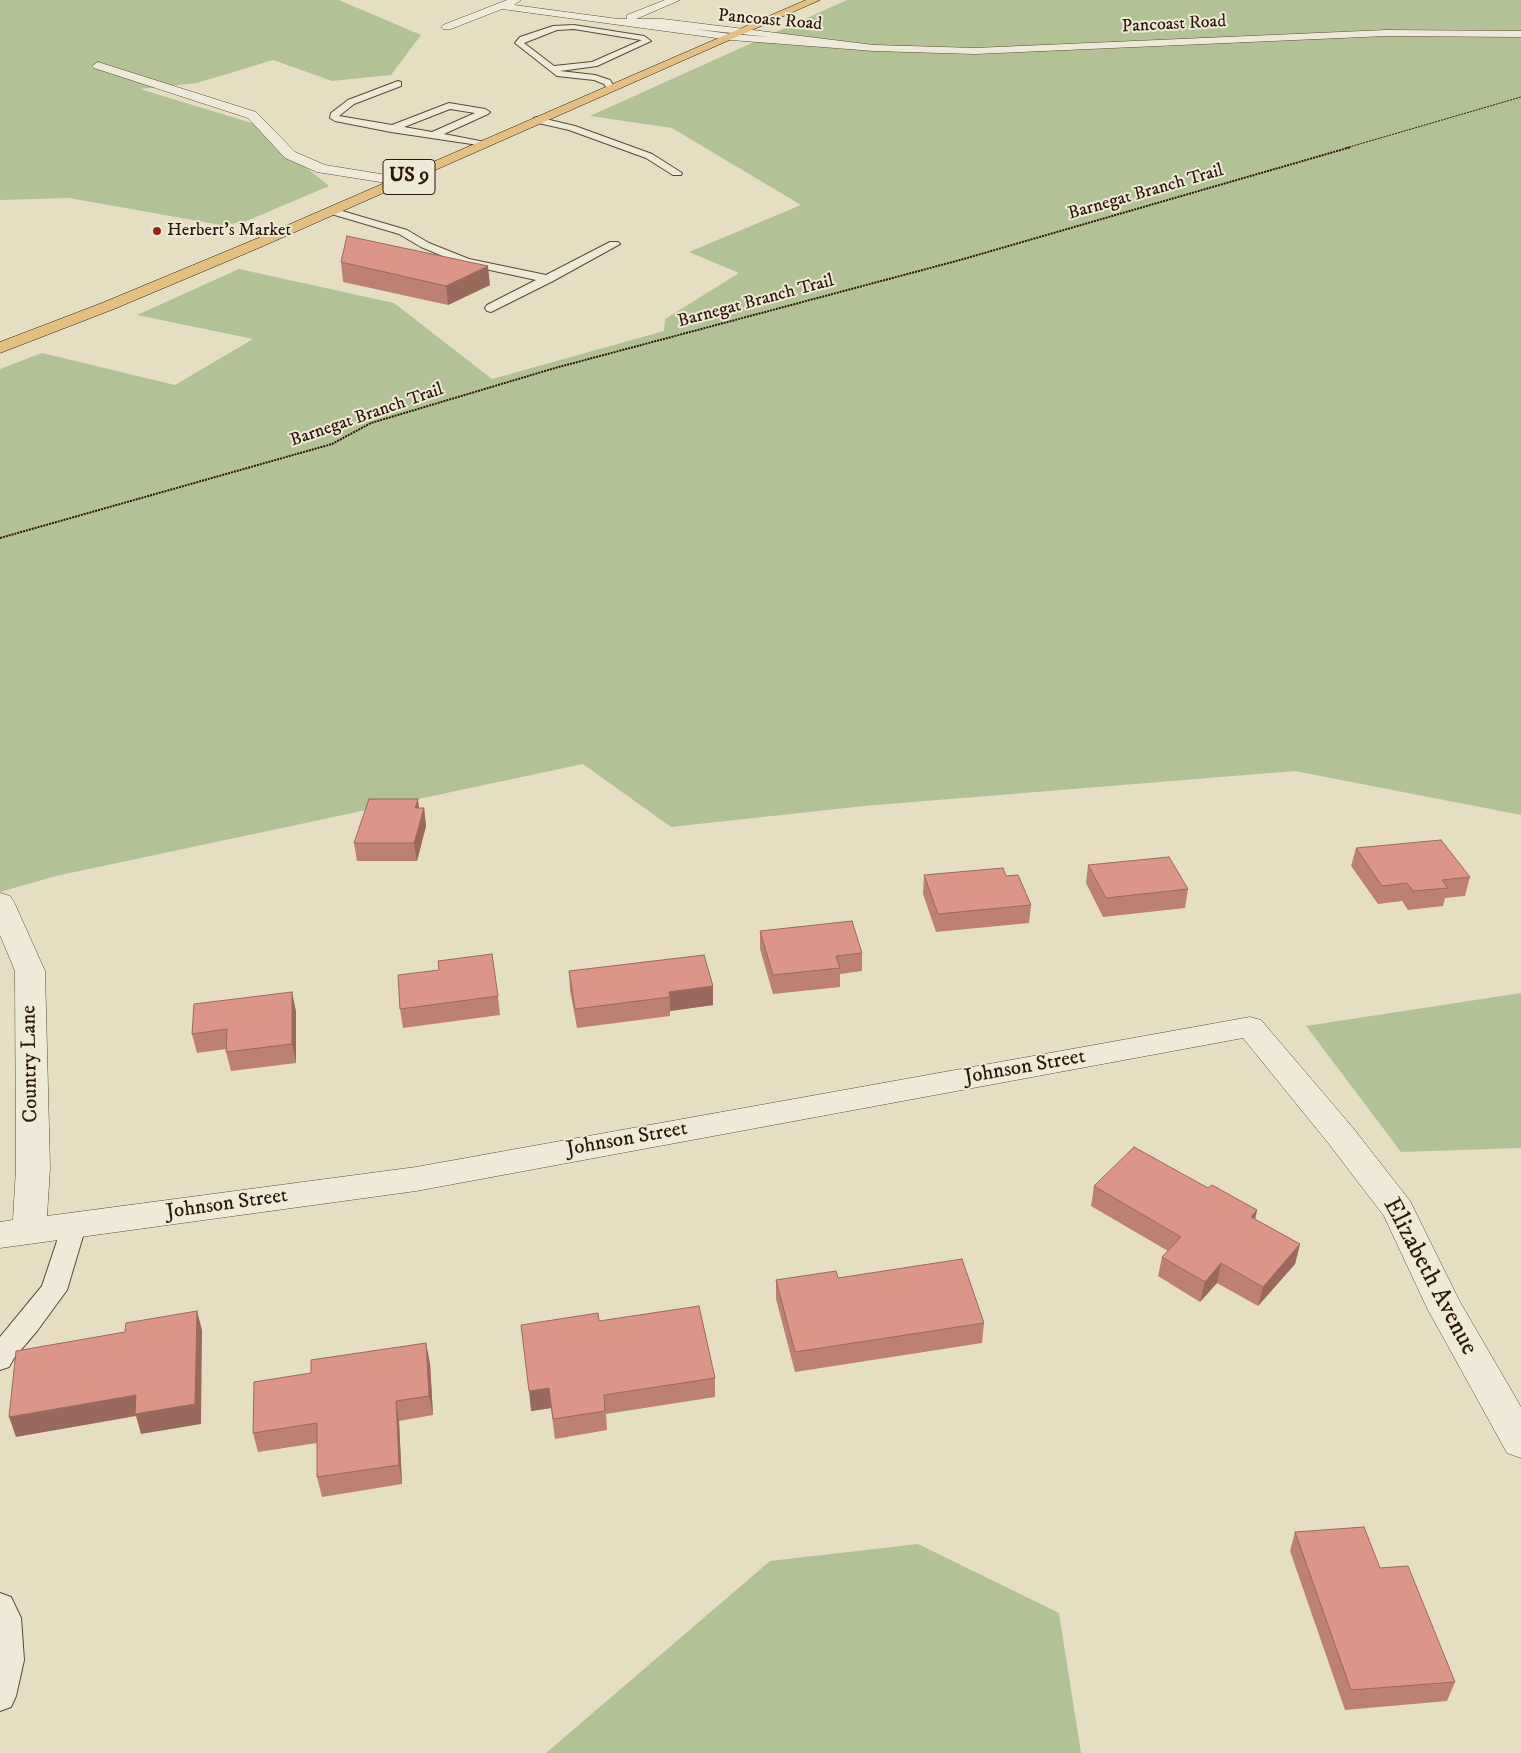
<!DOCTYPE html>
<style>
body{margin:0}
canvas{display:block;background:#e6dec2}
</style>
<canvas width="1521" height="1753"></canvas>
<script>
const ctx = document.querySelector('canvas').getContext('2d');
ctx.lineJoin = 'round';
function paint(path, color) {
  ctx.fillStyle = color;
  ctx.fill(path, 'evenodd');
}
function poly(rows) {
  const path = new Path2D();
  for (const r of rows) {
    path.moveTo(r[0], r[1]);
    for (let i = 2; i < r.length; i += 2) path.lineTo(r[i], r[i + 1]);
  }
  return path;
}
function strokePath(path, color, width, dash) {
  ctx.strokeStyle = color;
  ctx.lineWidth = width;
  ctx.lineCap = dash ? 'butt' : 'round';
  ctx.setLineDash(dash || []);
  ctx.stroke(path);
}
function write(font, color, halo, rows, align = 'center') {
  ctx.font = font + ' "IM FELL DW Pica",serif';
  ctx.lineWidth = 4;
  ctx.setLineDash([]);
  ctx.textBaseline = 'middle';
  ctx.strokeStyle = halo;
  ctx.fillStyle = color;
  for (const [text, x, y, turn = 0] of rows) {
    ctx.save();
    ctx.translate(x, y);
    ctx.rotate((+turn || 0) * Math.PI / 180);
    ctx.textAlign = isNaN(turn) ? turn : align;
    if (halo) ctx.strokeText(text, 0, 0);
    ctx.fillText(text, 0, 0);
    ctx.restore();
  }
}
paint(poly([
 [0,0,339,0,421,35,391,75,332,81,273,60,197,83,140,89,252,123,329,186,244,222,221,225,69,198,0,200],
 [847,0,1521,0,1521,815,1295,771,864,806,671,827,583,764,56,876,0,892,0,369,42,353,175,385,253,339,137,315,239,269,394,303,492,379,664,331,665,319,739,273,689,252,801,205,672,128,590,116],
 [1521,993,1521,1148,1401,1152,1306,1026],
 [918,1544,1059,1613,1081,1753,546,1753,770,1561]
]), '#b3c295');
const service = poly([
 [574,25,644,36,651,41,597,66,560,71,595,75,610,80,615,88,611,91,608,90,604,84,594,80,557,76,515,43,520,37,553,26,574,25],
 [574,29,641,40,642,40,592,62,554,66,524,43,557,30,574,29],
 [398,81,401,82,401,86,354,104,339,116,392,125,449,103,485,109,490,112,488,114,444,134,485,142,485,146,391,132,335,121,330,118,331,113,348,100,398,81],
 [450,109,475,113,432,132,404,127,450,109],
 [537,117,575,126,652,154,682,173,681,175,673,175,646,158,569,130,534,122,534,118,537,117],
 [332,208,407,230,429,243,469,259,546,275,610,242,618,242,620,244,553,281,491,312,487,311,485,308,487,305,536,280,462,264,421,247,399,234,328,213,327,211,332,208],
 [74,1217,83,1219,86,1226,67,1290,37,1331,14,1358,9,1367,0,1370,0,1337,42,1286,62,1226,65,1219,74,1217],
 [0,1593,11,1597,21,1618,24,1660,16,1696,11,1707,0,1711,0,1593]
]);
const minor = poly([
 [507,0,521,0,514,5,618,19,627,19,627,15,665,0,680,0,636,19,663,19,874,45,975,48,1386,30,1521,31,1521,37,1386,36,975,54,874,51,731,40,502,9,451,29,443,29,441,27,443,25,507,0],
 [694,29,769,37,731,34,694,29],
 [98,62,256,112,295,152,325,165,399,177,406,181,399,185,317,172,285,158,248,118,94,68,92,66,98,62],
 [0,893,10,896,14,902,45,971,50,1168,47,1216,416,1167,1250,1017,1261,1020,1353,1128,1410,1201,1460,1302,1521,1407,1521,1458,1507,1453,1427,1308,1384,1216,1329,1144,1243,1038,416,1191,0,1248,0,1222,13,1220,16,1168,15,971,0,935,0,893]
]);
const trunk = poly([
 [806,0,820,0,261,247,114,309,0,353,0,342,102,303,251,241,806,0]
]);
strokePath(service, '#5b4937', 2);
strokePath(minor, '#5b4937', 1);
strokePath(trunk, '#2d1709', 1);
strokePath(poly([
 [1346,148,1521,97]
]), '#2d1709', 1, [2, 1]);
strokePath(poly([
 [0,538,332,444,371,423,555,368,960,260,1351,147]
]), '#2d1709', 2, [2, 1]);
paint(service, '#efead7');
paint(minor, '#efead7');
paint(trunk, '#e3bf81');
paint(poly([
 [341,262,490,285,448,305,343,282],
 [419,808,424,808,426,826,417,861,357,861,354,843],
 [1356,848,1470,877,1465,896,1445,898,1443,906,1408,910,1402,901,1378,904,1351,866],
 [1088,865,1188,889,1185,908,1103,917,1086,883],
 [924,875,1006,876,1031,905,1029,923,936,932,923,894],
 [760,931,862,953,862,971,840,974,840,987,773,994,760,949],
 [439,970,498,996,500,1015,403,1028,400,1009],
 [569,971,713,986,713,1005,670,1011,670,1016,577,1028,570,990],
 [296,1011,296,1063,231,1071,226,1052,226,1049,197,1053,192,1034],
 [1094,1186,1208,1188,1257,1210,1255,1219,1300,1244,1295,1264,1258,1306,1217,1283,1200,1302,1158,1276,1162,1257,1168,1251,1091,1206],
 [838,1278,984,1323,982,1343,795,1372,776,1299,776,1280],
 [599,1321,715,1378,715,1397,606,1414,607,1430,555,1439,551,1408,531,1411],
 [430,1363,433,1415,399,1421,402,1484,322,1497,317,1477,317,1443,258,1452,253,1433],
 [1295,1532,1380,1568,1455,1682,1447,1701,1345,1710,1290,1551]
]), '#bd8174');
paint(poly([
 [488,266,490,285,448,305,446,286],
 [418,799,420,817,415,808],
 [424,808,426,826,417,861,414,843],
 [713,986,713,1005,670,1011,670,997,669,992],
 [292,992,296,1011,296,1063,292,1044],
 [1257,1210,1253,1229,1251,1217],
 [1300,1244,1295,1264,1258,1306,1263,1287],
 [1221,1263,1217,1283,1200,1302,1205,1282],
 [197,1311,202,1330,201,1424,141,1434,136,1416,16,1437,9,1417,136,1395],
 [426,1343,430,1363,433,1415,429,1396],
 [549,1388,551,1408,531,1411,529,1391],
 [396,1401,399,1421,402,1484,399,1465]
]), '#9a695e');
const building = poly([
 [347,236,488,266,446,286,341,262,347,236],
 [369,799,418,799,415,808,424,808,414,843,354,843,369,799],
 [1441,840,1470,877,1442,880,1448,888,1413,891,1407,883,1382,886,1356,848,1441,840],
 [1169,857,1188,889,1106,898,1088,865,1169,857],
 [1003,868,1006,876,1018,875,1031,905,938,914,924,875,1003,868],
 [852,921,862,953,836,956,840,968,773,975,760,931,852,921],
 [492,954,498,996,400,1009,398,975,439,970,438,961,492,954],
 [704,955,713,986,669,992,670,997,575,1009,569,971,704,955],
 [292,992,292,1044,226,1052,227,1029,192,1034,194,1004,292,992],
 [1134,1147,1208,1188,1212,1185,1257,1210,1251,1217,1300,1244,1263,1287,1221,1263,1205,1282,1162,1257,1181,1237,1094,1186,1134,1147],
 [962,1259,984,1323,795,1352,776,1280,836,1271,838,1278,962,1259],
 [699,1306,715,1378,604,1395,605,1411,553,1419,549,1388,529,1391,521,1325,598,1313,599,1321,699,1306],
 [197,1311,195,1404,135,1414,136,1395,9,1417,16,1351,125,1332,126,1323,197,1311],
 [426,1343,429,1396,396,1401,399,1465,317,1477,317,1423,253,1433,254,1382,311,1373,311,1360,426,1343],
 [1364,1527,1380,1568,1408,1566,1455,1682,1351,1690,1295,1532,1364,1527]
]);
paint(building, '#dc9687');
strokePath(building, '#9a695e', 1);
for (const [x, y, r, color] of [
 [157,231,5,"#8f2418"]
]) {
  const dot = new Path2D();
  dot.arc(x, y, r, 0, 2 * Math.PI);
  ctx.fillStyle = color;
  ctx.fill(dot);
  strokePath(dot, '#efead7', 2);
}
write('18px', '#2d1709', '#efead7', [
 ["Pancoast Road",770,21,5],
 ["Pancoast Road",1174,25,-3],
 ["Barnegat Branch Trail",1146,193,-16],
 ["Barnegat Branch Trail",756,302,-15],
 ["Barnegat Branch Trail",367,416,-19]
]);
write('18px', '#2d1709', '#efead7', [
 ["Herbert's Market",167,231]
], 'left');
for (const [x, y, w] of [
 [409,177,52]
]) {
  const box = new Path2D();
  box.roundRect(x - w / 2, y - 17.5, w, 35, 4);
  ctx.fillStyle = '#efead7';
  ctx.fill(box);
  strokePath(box, '#2d1709', 1);
}
write('bold 20px', '#2d1709', null, [
 ["US 9",409,177]
]);
write('21px', '#2d1709', '#efead7', [
 ["Country Lane",31,1064,-91],
 ["Johnson Street",1025,1068,-10],
 ["Johnson Street",627,1140,-10],
 ["Johnson Street",227,1205,-8]
]);
write('25px', '#2d1709', '#efead7', [
 ["Elizabeth Avenue",1429,1277,62]
]);
</script>
